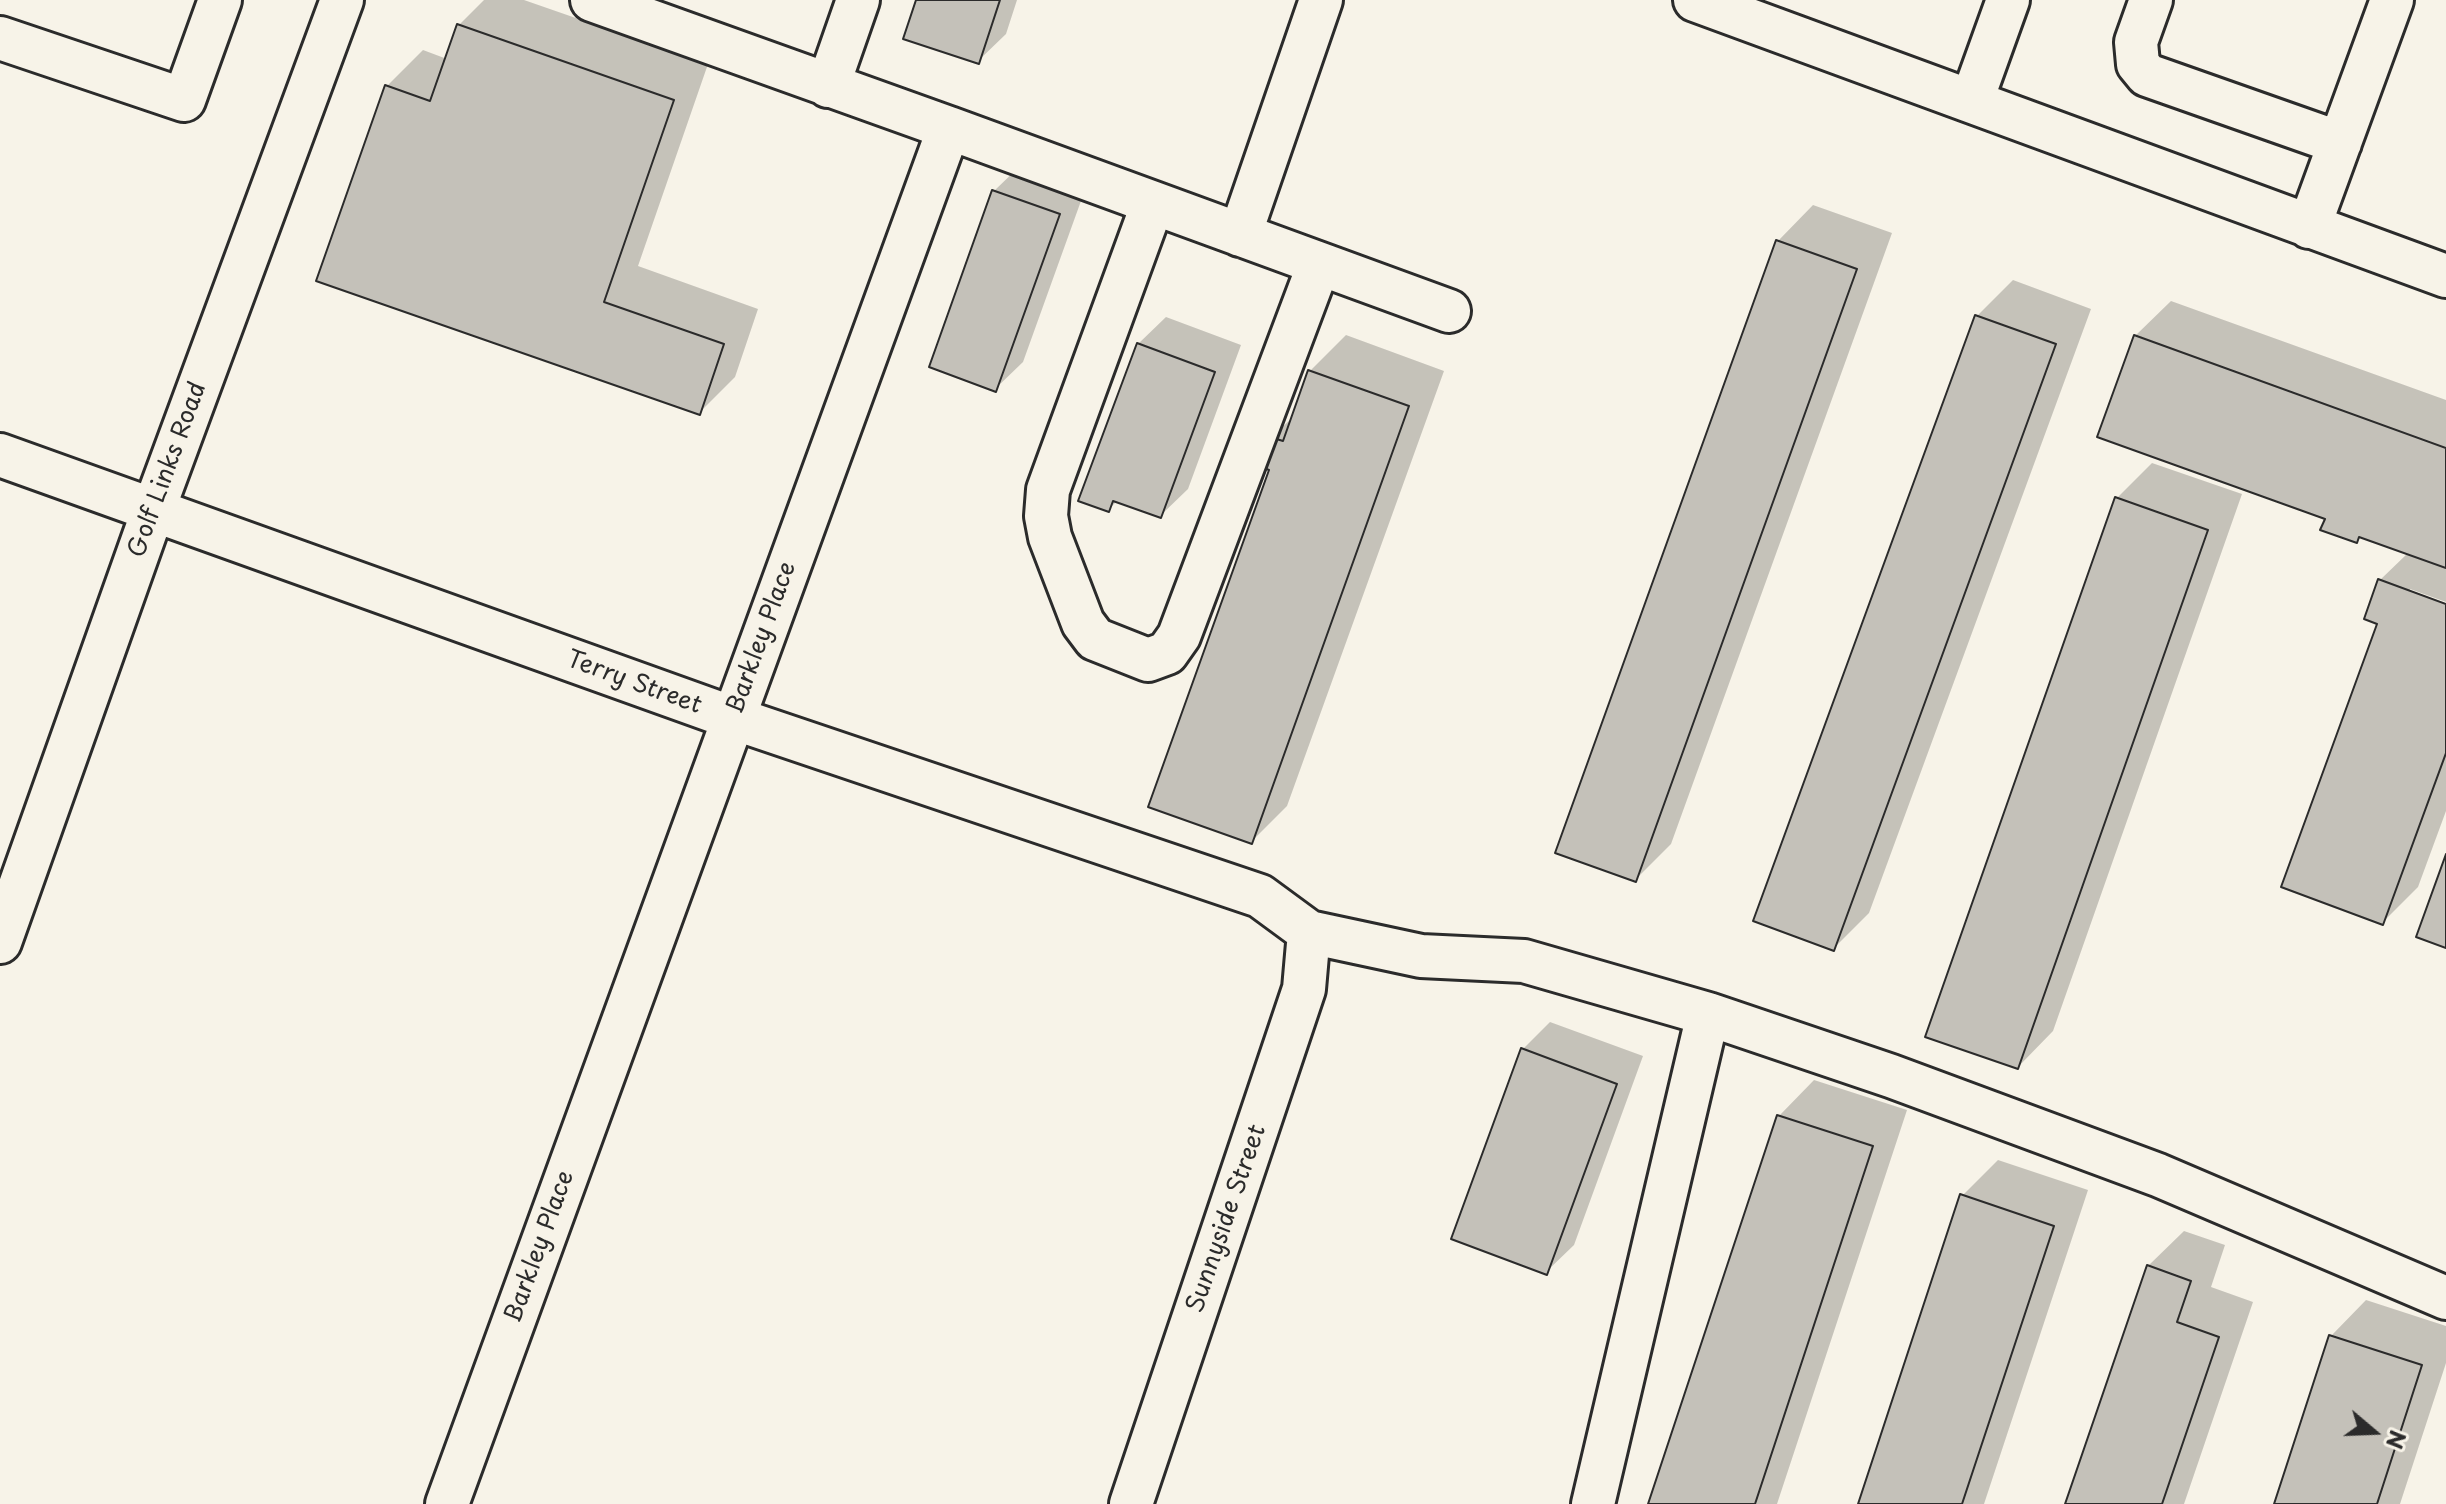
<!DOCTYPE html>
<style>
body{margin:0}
#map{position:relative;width:2446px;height:1504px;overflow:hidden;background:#f7f3e8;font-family:"Playpen Sans",sans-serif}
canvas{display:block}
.north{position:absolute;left:2334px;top:1392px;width:80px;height:80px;-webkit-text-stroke:6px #f7f3e8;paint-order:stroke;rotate:109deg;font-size:22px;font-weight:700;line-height:32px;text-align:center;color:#2b2b2b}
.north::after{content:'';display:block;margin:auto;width:28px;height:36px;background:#2b2b2b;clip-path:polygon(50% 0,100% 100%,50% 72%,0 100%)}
</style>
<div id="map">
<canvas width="2446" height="1504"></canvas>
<div class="north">N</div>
</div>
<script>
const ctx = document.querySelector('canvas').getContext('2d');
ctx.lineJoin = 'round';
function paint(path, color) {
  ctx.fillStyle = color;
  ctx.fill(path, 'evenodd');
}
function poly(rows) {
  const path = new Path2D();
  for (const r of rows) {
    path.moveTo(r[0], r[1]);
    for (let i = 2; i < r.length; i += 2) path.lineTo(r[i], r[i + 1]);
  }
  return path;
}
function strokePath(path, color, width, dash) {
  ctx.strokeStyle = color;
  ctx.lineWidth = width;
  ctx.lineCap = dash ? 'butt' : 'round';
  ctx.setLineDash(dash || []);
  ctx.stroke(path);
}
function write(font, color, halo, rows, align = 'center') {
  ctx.font = font + ' "Playpen Sans",sans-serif';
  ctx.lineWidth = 8;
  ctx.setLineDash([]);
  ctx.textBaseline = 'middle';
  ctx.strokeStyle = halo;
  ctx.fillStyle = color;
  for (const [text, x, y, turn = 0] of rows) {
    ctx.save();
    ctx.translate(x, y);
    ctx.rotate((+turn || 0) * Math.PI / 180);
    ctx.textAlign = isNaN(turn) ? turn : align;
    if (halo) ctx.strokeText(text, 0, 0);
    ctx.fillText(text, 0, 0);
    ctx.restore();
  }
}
paint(poly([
 [484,0,524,0,708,64,638,266,758,309,735,377,699,413,387,86,423,50,447,59,459,25],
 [918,0,1017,0,1006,34,978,61],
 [1022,164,1086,187,1023,362,995,389,994,191],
 [1813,205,1892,233,1671,844,1635,880,1778,241],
 [2013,280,2091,309,1869,913,1834,948,1756,920,1977,316],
 [2171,301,2446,400,2446,602,2410,589,2410,593,2446,606,2446,811,2418,887,2383,922,2380,580,2408,553,2361,536,2356,541,2328,517,2135,336],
 [1166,317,1241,345,1188,489,1160,516,1118,500,1108,510,1138,344],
 [1346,335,1444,371,1287,806,1251,842,1272,469,1271,438,1295,415,1310,371],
 [2152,463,2242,494,2053,1031,2018,1067,2117,498],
 [1550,1022,1643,1056,1574,1245,1546,1272,1523,1049],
 [1814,1080,1907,1110,1777,1504,1650,1504,1779,1116],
 [1998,1160,2088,1190,1984,1504,1860,1504,1962,1196],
 [2184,1231,2225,1245,2211,1287,2253,1302,2184,1504,2067,1504,2148,1266],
 [2366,1300,2446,1326,2446,1363,2400,1504,2276,1504,2331,1336]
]), '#0003');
const building = poly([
 [916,0,1000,0,979,64,903,39,916,0],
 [457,24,674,100,604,302,724,344,700,415,316,281,385,85,430,101,457,24],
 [992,190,1060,214,996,392,929,367,992,190],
 [1776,240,1857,269,1636,882,1555,853,1776,240],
 [1975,315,2056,344,1834,951,1753,921,1975,315],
 [2134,335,2446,448,2446,568,2359,537,2357,543,2320,530,2325,519,2097,437,2134,335],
 [1137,343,1215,372,1161,518,1113,501,1109,512,1078,501,1137,343],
 [1308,370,1409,406,1252,844,1148,807,1269,470,1259,466,1270,437,1283,441,1308,370],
 [2115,497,2208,530,2018,1069,1925,1037,2115,497],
 [2378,579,2446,604,2446,753,2383,925,2281,887,2377,624,2364,619,2378,579],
 [2446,854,2446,948,2416,937,2446,854],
 [1521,1048,1617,1084,1547,1275,1451,1239,1521,1048],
 [1777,1115,1873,1146,1755,1504,1648,1504,1777,1115],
 [1960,1194,2054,1226,1962,1504,1858,1504,1960,1194],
 [2147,1265,2191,1281,2177,1322,2219,1337,2162,1504,2065,1504,2147,1265],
 [2329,1335,2422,1365,2377,1504,2274,1504,2329,1335]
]);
paint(building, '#c4c1b9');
strokePath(building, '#2b2b2b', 2);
const minor = poly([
 [1695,0,2446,276],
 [2151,0,2136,42,2138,64,2147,75,2340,143],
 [0,38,184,100,220,0],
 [828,86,858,0],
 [1972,100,2008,0],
 [949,128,1449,311],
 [1153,203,1048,490,1046,516,1050,537,1083,623,1095,639,1148,660,1167,653,1179,636,1319,264],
 [2309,227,2392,0],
 [1240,235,1321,0],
 [0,455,733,718,1260,896,1309,932,1421,956,1524,961,1708,1014,1891,1076,2158,1175,2446,1298],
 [0,942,153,511,342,0],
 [447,1504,949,128,592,0],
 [1131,1504,1304,989,1309,932],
 [1593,1504,1708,1014]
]);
strokePath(minor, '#2b2b2b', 48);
strokePath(minor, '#f7f3e8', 42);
write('24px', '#2b2b2b', '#f7f3e8', [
 ["Golf Links Road",168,470,-70],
 ["Barkley Place",762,638,-70],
 ["Terry Street",634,683,20],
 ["Sunnyside Street",1227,1219,-71],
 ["Barkley Place",540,1247,-70]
]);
</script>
